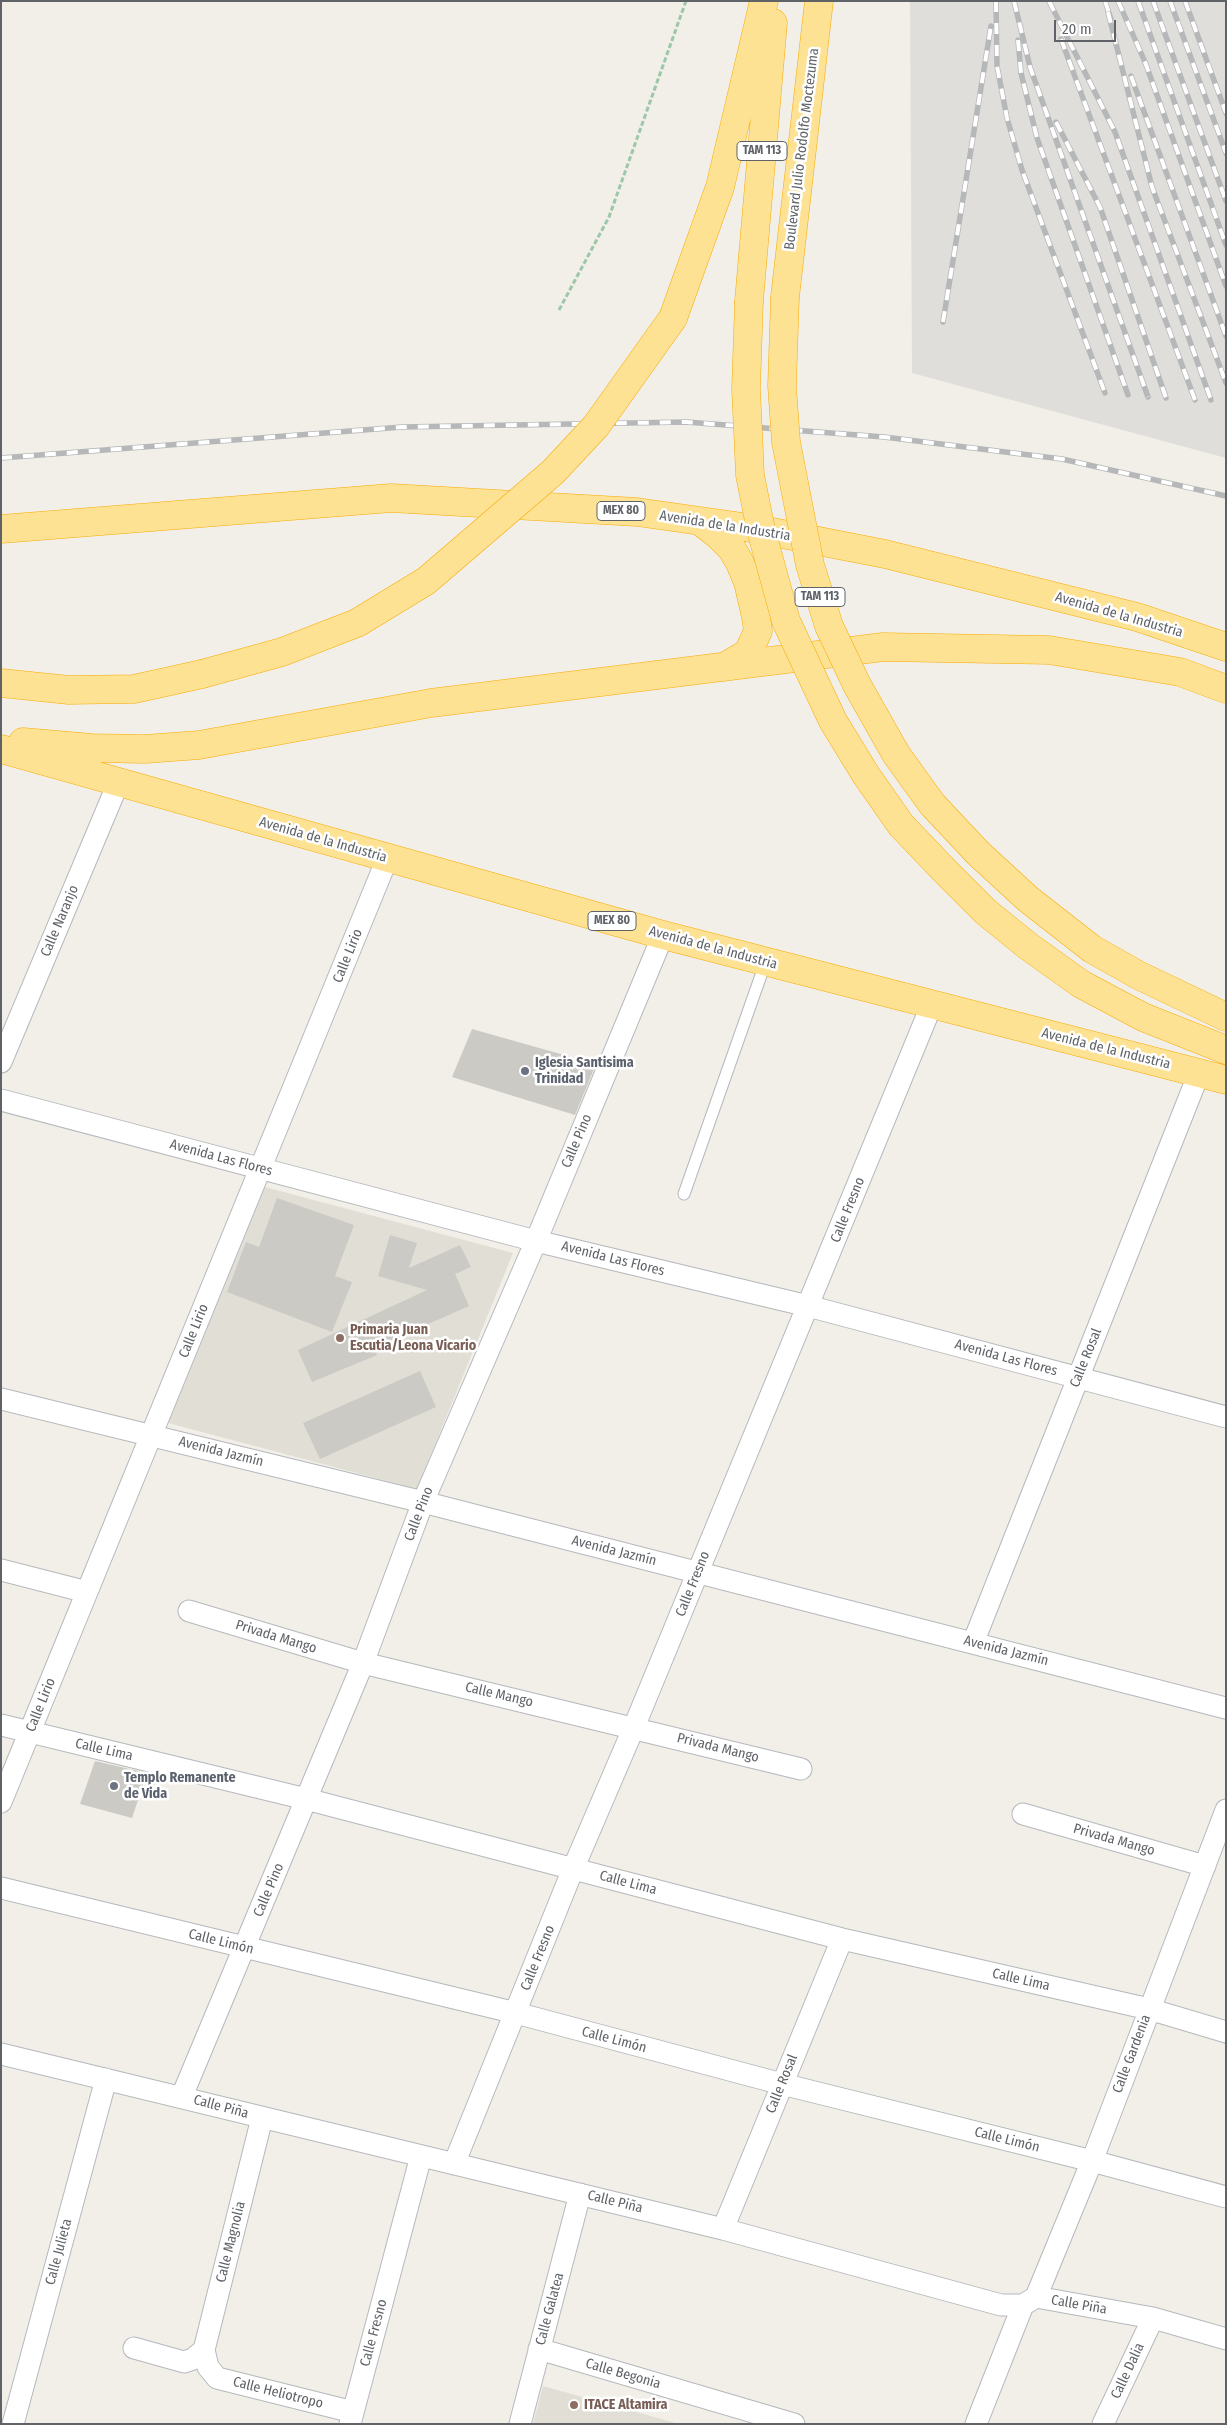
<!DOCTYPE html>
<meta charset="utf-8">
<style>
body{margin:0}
#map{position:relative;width:1227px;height:2425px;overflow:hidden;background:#f1efe8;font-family:"Fira Sans Condensed",sans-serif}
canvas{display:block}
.frame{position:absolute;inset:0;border:2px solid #5f6368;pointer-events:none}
.scale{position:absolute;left:1054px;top:20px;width:62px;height:22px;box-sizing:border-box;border:2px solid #5f6368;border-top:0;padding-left:6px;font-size:15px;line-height:18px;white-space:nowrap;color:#5f6368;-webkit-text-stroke:4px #fff;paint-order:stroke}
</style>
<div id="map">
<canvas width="1227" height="2425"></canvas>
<div class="frame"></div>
<div class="scale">20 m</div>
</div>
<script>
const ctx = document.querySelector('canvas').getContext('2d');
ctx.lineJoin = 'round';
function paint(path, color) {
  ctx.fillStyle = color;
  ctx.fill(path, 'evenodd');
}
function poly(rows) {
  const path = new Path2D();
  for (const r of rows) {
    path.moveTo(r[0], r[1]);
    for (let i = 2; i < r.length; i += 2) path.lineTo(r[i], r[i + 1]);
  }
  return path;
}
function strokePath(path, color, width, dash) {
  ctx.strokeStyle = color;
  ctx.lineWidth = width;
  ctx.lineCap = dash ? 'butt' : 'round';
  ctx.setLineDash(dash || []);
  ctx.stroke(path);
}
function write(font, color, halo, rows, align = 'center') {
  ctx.font = font + ' "Fira Sans Condensed",sans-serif';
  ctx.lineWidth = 5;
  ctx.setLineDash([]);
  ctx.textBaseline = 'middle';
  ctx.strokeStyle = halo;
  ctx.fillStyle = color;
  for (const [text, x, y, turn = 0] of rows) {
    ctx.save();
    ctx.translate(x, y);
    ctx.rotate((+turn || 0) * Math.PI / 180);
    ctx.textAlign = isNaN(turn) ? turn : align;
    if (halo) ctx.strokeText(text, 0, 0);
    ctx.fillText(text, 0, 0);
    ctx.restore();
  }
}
paint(poly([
 [910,1,1226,1,1226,458,912,373]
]), '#e0deda');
paint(poly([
 [261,1186,513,1253,417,1489,168,1423],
 [543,2386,679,2424,533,2424]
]), '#e1ded6');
paint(poly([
 [472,1029,596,1064,575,1115,452,1077],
 [277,1198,354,1225,335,1276,352,1282,332,1332,227,1292,246,1242,259,1247],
 [390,1235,417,1243,409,1268,460,1245,471,1267,455,1274,469,1306,374,1348,377,1355,312,1382,298,1350,427,1290,378,1276],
 [420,1371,436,1407,320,1459,303,1423],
 [95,1761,147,1773,132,1818,80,1804]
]), '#cccac5');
const lane = poly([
 [684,1194,766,961]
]);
const street = poly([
 [1,1062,119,781],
 [1,1100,536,1241,808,1306,1226,1417],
 [1,1399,423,1502,1226,1708],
 [1,1570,87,1592],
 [189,1611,363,1663,801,1769],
 [973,1643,1199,1073],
 [1,1725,306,1799,842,1939,1149,2009,1226,2032],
 [1,1802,387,859],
 [1023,1814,1205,1866],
 [1,1888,516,2013,782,2084,1092,2161,1226,2197],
 [1,2054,723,2229,1001,2305,1023,2305,1036,2297,1153,2318,1226,2339],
 [182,2096,363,1663,423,1502,536,1241,663,935],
 [262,2118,204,2350,208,2367,217,2378,353,2412],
 [454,2164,573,1869,634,1727,932,1004],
 [723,2229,842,1939],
 [1036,2297,1092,2161,1226,1810],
 [134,2348,184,2362,193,2359,204,2350],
 [539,2349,794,2424],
 [13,2424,106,2079],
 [350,2424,421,2156],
 [520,2424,580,2194],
 [976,2424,1023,2305],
 [1103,2424,1153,2318]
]);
const highway = poly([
 [785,297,819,1],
 [749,301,773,23],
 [673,318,720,187,764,1],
 [700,521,718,535,732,549,740,563,748,582,756,617,758,631,748,653,724,667],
 [1,529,391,498,637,512,757,529,885,554,1137,617,1226,647],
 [1,683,69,690,134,689,202,674],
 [23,742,92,748,145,749,199,745,431,703,883,647,1049,650,1180,672,1226,689],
 [1,749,663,935,1226,1080],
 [978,853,1028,899,1092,949,1138,975,1226,1017],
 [944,870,986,912,1028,946,1081,984,1143,1017,1226,1050]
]);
strokePath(lane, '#b5b8bc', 13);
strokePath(street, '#b5b8bc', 23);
strokePath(highway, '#f9ab00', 29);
strokePath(poly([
 [559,310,609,217,686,1]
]), '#9cc7a9', 3, [5, 2.5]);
strokePath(lane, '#fff', 11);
strokePath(street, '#fff', 21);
strokePath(highway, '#fde293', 28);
const rail = poly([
 [996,1,997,66,1007,118,1022,170,1105,393],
 [1014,1,1030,67,1148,397],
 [1049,1,1115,132,1211,400],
 [1105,1,1111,19],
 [1118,1,1145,62,1226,286],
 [1138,1,1226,245],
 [1153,1,1226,201],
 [1170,1,1226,153],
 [1185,1,1226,113],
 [1108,12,1152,187,1226,383],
 [1061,39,1195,400],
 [1018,40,1021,73,1037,138,1128,395],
 [1131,76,1226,336],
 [1056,122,1100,207,1166,398],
 [943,322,991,26],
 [1,458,402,427,686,422,884,437,1062,459,1226,496]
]);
strokePath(rail, '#b6b7b8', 5.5);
strokePath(rail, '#fff', 4, [11]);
const highwayBridge = poly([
 [785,297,782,386,786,442,810,565,829,626,857,685,896,754,932,804,978,853],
 [749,301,746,389,750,475,761,530,786,621,833,721,866,775,901,825,944,870],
 [202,674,282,652,357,623,426,581,553,472,596,426,673,318]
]);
strokePath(highwayBridge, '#f9ab00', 29, []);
strokePath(highwayBridge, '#fde293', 28);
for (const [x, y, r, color] of [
 [525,1071,5,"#6b7280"],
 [340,1338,5,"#8d6e63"],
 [114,1786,5,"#6b7280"],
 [574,2405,5,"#8d6e63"]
]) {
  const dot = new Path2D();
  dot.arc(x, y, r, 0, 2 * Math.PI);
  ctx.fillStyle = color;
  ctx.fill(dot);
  strokePath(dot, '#fff', 2);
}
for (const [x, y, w] of [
 [762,151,50],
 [621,511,48],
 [820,597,50],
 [612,921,48]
]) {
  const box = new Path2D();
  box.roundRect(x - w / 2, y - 9.5, w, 19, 4);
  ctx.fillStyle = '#fff';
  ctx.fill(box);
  strokePath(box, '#5f6368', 1);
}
write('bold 12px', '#5f6368', null, [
 ["TAM 113",762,151],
 ["MEX 80",621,511],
 ["TAM 113",820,597],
 ["MEX 80",612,921]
]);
write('14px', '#5f6368', '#fff', [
 ["Boulevard Julio Rodolfo Moctezuma",802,149,-83],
 ["Avenida de la Industria",725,526,9],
 ["Avenida de la Industria",1119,615,16],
 ["Avenida de la Industria",323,840,16],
 ["Calle Naranjo",60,921,-67],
 ["Avenida de la Industria",713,948,15],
 ["Calle Lirio",348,956,-68],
 ["Avenida de la Industria",1106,1049,14],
 ["Calle Pino",577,1141,-67],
 ["Avenida Las Flores",221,1158,15],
 ["Calle Fresno",848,1210,-68],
 ["Avenida Las Flores",613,1259,14],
 ["Calle Lirio",194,1331,-68],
 ["Avenida Las Flores",1006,1358,15],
 ["Calle Rosal",1086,1358,-68],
 ["Avenida Jazmín",221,1452,14],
 ["Calle Pino",419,1514,-69],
 ["Avenida Jazmín",614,1551,14],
 ["Calle Fresno",693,1584,-68],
 ["Privada Mango",276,1637,17],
 ["Avenida Jazmín",1006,1651,14],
 ["Calle Mango",499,1695,13],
 ["Calle Lirio",41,1705,-68],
 ["Privada Mango",718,1748,14],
 ["Calle Lima",104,1750,13],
 ["Privada Mango",1114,1840,16],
 ["Calle Lima",628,1883,15],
 ["Calle Pino",269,1890,-67],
 ["Calle Limón",221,1942,14],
 ["Calle Fresno",538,1958,-68],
 ["Calle Lima",1021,1980,13],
 ["Calle Limón",614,2040,15],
 ["Calle Gardenia",1132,2054,-69],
 ["Calle Rosal",782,2084,-68],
 ["Calle Piña",221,2107,15],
 ["Calle Limón",1007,2140,14],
 ["Calle Piña",615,2202,14],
 ["Calle Magnolia",231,2242,-76],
 ["Calle Julieta",59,2252,-75],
 ["Calle Piña",1079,2305,10],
 ["Calle Galatea",550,2309,-75],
 ["Calle Fresno",374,2333,-75],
 ["Calle Dalia",1128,2371,-65],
 ["Calle Begonia",623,2374,16],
 ["Calle Heliotropo",278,2393,14]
]);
write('bold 14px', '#5b616d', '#fff', [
 ["Iglesia Santisima",535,1063],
 ["Trinidad",535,1079],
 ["Templo Remanente",124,1778],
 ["de Vida",124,1794]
], 'left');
write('bold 14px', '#785e54', '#fff', [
 ["Primaria Juan",350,1330],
 ["Escutia/Leona Vicario",350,1346],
 ["ITACE Altamira",584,2405]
], 'left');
</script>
